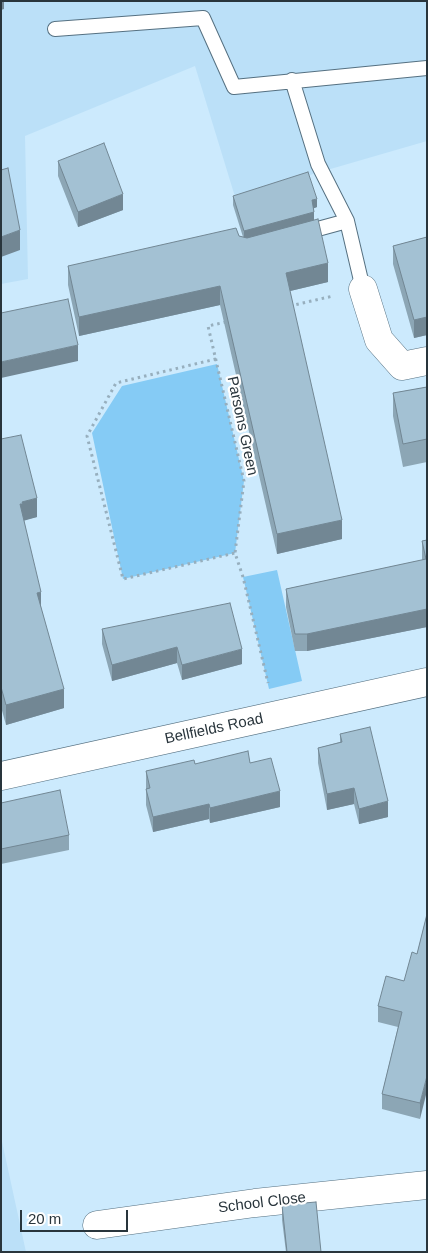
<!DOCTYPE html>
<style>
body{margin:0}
#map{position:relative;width:428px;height:1253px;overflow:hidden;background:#cceafd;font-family:Helvetica,sans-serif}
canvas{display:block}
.frame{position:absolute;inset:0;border:2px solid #29353c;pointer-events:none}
.scale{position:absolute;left:20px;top:1210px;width:108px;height:22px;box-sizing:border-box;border:2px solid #29353c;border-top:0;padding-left:6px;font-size:15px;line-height:18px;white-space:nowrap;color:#29353c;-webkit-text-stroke:4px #fff;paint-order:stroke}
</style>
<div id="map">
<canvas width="428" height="1253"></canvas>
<div class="frame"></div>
<div class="scale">20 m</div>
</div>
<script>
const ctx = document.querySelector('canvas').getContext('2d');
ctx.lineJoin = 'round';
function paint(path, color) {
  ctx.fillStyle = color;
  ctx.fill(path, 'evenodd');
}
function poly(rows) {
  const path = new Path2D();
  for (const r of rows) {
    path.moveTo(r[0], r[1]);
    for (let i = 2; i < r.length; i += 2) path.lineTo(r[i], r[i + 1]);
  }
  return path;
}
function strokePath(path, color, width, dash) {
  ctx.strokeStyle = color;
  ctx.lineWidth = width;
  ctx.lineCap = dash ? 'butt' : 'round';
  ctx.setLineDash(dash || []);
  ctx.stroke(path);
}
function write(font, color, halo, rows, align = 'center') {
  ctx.font = font + ' Helvetica,sans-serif';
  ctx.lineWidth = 4.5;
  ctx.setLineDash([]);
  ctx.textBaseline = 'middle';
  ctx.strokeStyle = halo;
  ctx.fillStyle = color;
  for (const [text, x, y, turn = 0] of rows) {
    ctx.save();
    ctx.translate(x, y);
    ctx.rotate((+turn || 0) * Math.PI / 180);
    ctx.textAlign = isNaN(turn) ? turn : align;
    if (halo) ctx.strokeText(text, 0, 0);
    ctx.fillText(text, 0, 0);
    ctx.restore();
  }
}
paint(poly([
 [1,1,427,1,427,141,296,179,236,200,195,66,25,136,28,279,1,284],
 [1,1137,26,1252,1,1252]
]), '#bbe0f8');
paint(poly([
 [217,364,244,481,235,553,123,579,92,433,122,386],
 [277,570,302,681,269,689,243,577]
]), '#85cbf5');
const lane = poly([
 [55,29,203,18,234,87,427,68],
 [292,80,318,164,347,221],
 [303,233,347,221,363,289]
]);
const street = poly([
 [363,289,379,340,402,366,427,361],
 [1,776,427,682],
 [97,1225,255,1203,427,1185]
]);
strokePath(lane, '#557081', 16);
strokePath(street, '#557081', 29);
strokePath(poly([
 [290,306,333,296],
 [226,322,208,326,244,481,235,553,243,577,268,683],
 [216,359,116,383,87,436,123,579,235,553]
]), '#97afbe', 3, [2.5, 4]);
strokePath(lane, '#fff', 14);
strokePath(street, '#fff', 28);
paint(poly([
 [58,161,123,210,78,227,58,176],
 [233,196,317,207,314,208,314,220,328,282,290,291,342,539,277,554,220,305,79,336,68,285,68,266,239,236,243,237,233,205],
 [427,237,427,335,414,338,393,264,393,246],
 [427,387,427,462,403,467,393,416,393,393],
 [1,439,37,517,24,520,41,607,64,708,6,725,1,707],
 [427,540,427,627,307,651,295,651,286,607,286,589,422,560,422,541],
 [102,629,242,664,182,680,177,663,112,681,102,644],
 [340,734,388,817,359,824,354,804,327,810,318,763,318,748,340,742],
 [250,763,280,807,210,823,209,819,153,832,146,805,146,771,195,764],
 [1,803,69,835,69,850,1,864],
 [427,914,420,1119,382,1109,382,1094,398,1027,378,1022,378,1006,404,981,417,954],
 [282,1205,321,1252,286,1252,282,1220]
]), '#8ca6b5');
paint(poly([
 [1,1,4,1,4,9,1,10],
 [123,194,123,210,78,227,78,212],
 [317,199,317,207,312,209,312,200],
 [314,212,314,221,244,240,244,231],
 [20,230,20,250,1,257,1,237],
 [328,263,328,282,286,292,286,273],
 [220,286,220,305,79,336,79,317],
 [427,317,427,335,414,338,414,320],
 [78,345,78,361,1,378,1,362],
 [37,498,37,517,23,521,20,504,22,502],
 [342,520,342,539,277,554,277,534],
 [41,592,41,611,37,593],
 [427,609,427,627,307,651,307,634],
 [177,647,177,663,112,681,112,665],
 [242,649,242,664,182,680,182,665],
 [64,689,64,708,6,725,6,705],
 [354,788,354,804,327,810,327,794],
 [280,791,280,807,210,823,210,808],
 [388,801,388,817,359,824,359,809],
 [209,804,209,819,153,832,153,817],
 [427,1076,427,1091,420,1119,420,1103]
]), '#728794');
const building = poly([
 [104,143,123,194,78,212,58,161,104,143],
 [8,168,20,230,1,237,1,170,8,168],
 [308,172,317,199,312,200,314,212,244,231,233,196,308,172],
 [318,219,328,263,286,273,342,520,277,534,220,286,79,317,68,266,236,228,239,236,247,238,318,219],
 [427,237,427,317,414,320,393,246,427,237],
 [68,299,78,345,1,362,1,313,68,299],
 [427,387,427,439,403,444,393,393,427,387],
 [21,435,37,498,22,502,23,504,20,504,41,592,37,593,64,689,6,705,1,687,1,439,21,435],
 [427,540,427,609,307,634,295,634,286,589,426,559,422,541,427,540],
 [230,603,242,649,182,665,177,647,112,665,102,629,230,603],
 [370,727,388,801,359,809,354,788,327,794,318,748,342,742,340,734,370,727],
 [248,751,250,763,271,758,280,791,210,808,209,804,153,817,146,789,150,788,146,771,194,760,195,764,248,751],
 [60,790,69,835,1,849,1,803,60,790],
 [427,914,427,1076,420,1103,382,1094,402,1012,378,1006,386,976,404,981,412,952,417,954,427,914],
 [316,1202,321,1252,287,1252,282,1205,316,1202]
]);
paint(building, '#a3c1d3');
strokePath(building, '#728794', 1);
write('15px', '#29353c', '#fff', [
 ["Parsons Green",242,426,78],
 ["Bellfields Road",214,729,-12],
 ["School Close",262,1203,-7]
]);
</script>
